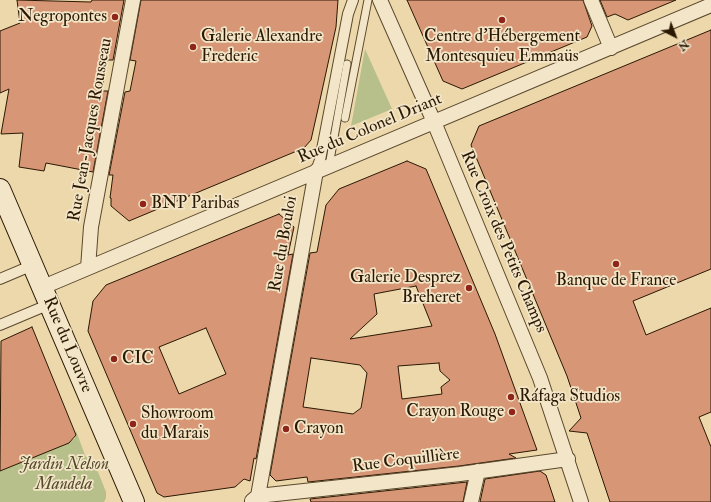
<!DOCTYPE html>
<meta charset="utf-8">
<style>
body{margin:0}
#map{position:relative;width:711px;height:502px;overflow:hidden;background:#ecd8ab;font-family:"IM FELL Double Pica",serif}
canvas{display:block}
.north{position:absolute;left:655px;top:16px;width:40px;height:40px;-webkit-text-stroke:3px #f3e6c8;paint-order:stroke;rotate:138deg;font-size:11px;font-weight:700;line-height:16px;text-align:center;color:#2b1803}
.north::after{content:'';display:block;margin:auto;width:14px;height:18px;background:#2b1803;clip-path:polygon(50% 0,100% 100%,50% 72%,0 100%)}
</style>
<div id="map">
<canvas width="711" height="502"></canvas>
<div class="north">N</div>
</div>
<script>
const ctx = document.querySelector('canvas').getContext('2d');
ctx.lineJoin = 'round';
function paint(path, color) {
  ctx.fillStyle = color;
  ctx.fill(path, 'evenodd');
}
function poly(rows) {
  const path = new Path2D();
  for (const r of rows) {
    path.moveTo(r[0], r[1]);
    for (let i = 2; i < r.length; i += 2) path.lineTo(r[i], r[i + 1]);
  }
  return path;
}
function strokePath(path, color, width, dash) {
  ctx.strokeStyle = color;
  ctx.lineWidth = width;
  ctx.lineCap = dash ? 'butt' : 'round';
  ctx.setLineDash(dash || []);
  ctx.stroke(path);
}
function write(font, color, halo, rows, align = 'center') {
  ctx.font = font + ' "IM FELL Double Pica",serif';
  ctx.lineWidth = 3.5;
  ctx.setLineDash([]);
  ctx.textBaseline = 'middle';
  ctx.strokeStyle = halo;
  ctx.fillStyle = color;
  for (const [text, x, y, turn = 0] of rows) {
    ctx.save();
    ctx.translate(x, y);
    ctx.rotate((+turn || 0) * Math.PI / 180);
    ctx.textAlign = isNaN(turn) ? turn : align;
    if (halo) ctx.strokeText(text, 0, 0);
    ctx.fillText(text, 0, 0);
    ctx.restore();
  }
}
paint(poly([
 [365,49,392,109,351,126],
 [76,431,85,455,98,472,106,492,106,498,104,502,0,502,0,471,70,442,75,438]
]), '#b7bf8a');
const building = poly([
 [17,0,91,2,92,0,124,0,113,60,107,60,102,91,108,91,93,172,46,163,44,171,19,167,23,133,1,134,9,89,0,93,0,31,20,23,17,0],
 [141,0,338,0,336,27,318,109,311,140,304,148,129,221,111,206,111,198,110,198,113,175,109,175,125,92,130,91,136,61,130,60,141,0],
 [407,0,583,0,592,26,587,37,462,89,443,81,407,0],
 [600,0,676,0,628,20,615,14,607,17,600,0],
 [711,30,711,269,633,301,646,335,711,308,711,412,699,417,711,447,711,502,610,502,587,433,569,431,581,418,567,376,471,145,479,126,711,30],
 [407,161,426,169,495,334,537,450,509,454,516,458,459,466,308,482,307,477,276,481,270,475,310,253,317,252,326,205,339,189,407,161],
 [416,286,432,326,350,339,377,314,374,294,416,286],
 [311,358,360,365,367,373,361,408,353,414,303,407,311,358],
 [439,363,440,371,450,380,441,387,442,394,402,399,398,366,439,363],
 [279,214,294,227,288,255,293,254,256,459,254,458,250,481,244,479,235,487,164,497,157,493,88,331,93,301,106,285,279,214],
 [206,328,226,374,179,394,159,347,206,328],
 [32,327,76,435,69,443,0,471,1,341,32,327],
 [540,471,546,475,555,502,480,502,485,479,540,471],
 [467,482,463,502,311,502,310,499,467,482]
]);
paint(building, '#d79676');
strokePath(building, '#2b1803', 1);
const service = poly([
 [345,118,368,0],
 [329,166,347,64]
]);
const pedestrian = poly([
 [316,171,320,160,348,14,353,0],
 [0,279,33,265],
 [0,325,50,304]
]);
const minor = poly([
 [380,0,434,122,540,378,581,502],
 [591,0,611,48],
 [88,268,91,227,133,0],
 [43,287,711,5],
 [258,496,316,171],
 [252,501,258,496,460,474,568,459],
 [471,502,478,471]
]);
const secondary = poly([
 [0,189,134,502]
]);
strokePath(service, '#5b482d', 9);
strokePath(pedestrian, '#5b482d', 12);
strokePath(minor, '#5b482d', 16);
strokePath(secondary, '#2b1803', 22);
strokePath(service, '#f3e6c8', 7);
strokePath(pedestrian, '#f3e6c8', 10);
strokePath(minor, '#f3e6c8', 14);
strokePath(secondary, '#f3e6c8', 20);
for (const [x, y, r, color] of [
 [115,17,4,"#8f2418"],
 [502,20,4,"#8f2418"],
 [193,47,4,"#8f2418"],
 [143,204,4,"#8f2418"],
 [616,264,4,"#8f2418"],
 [469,288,4,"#8f2418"],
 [114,359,4,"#8f2418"],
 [511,397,4,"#8f2418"],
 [512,412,4,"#8f2418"],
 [133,424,4,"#8f2418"],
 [286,429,4,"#8f2418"]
]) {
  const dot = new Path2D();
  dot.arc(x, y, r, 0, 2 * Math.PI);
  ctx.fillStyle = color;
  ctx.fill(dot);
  strokePath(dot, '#f3e6c8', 1.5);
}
write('17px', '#2b1803', '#f3e6c8', [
 ["Negropontes",107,17,"right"],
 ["Galerie Alexandre",201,37],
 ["Frederic",201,57],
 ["Centre d’Hébergement",502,37,"center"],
 ["Montesquieu Emmaüs",502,57,"center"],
 ["BNP Paribas",151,204],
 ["Galerie Desprez",461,278,"right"],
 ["Breheret",461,298,"right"],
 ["Banque de France",616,281,"center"],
 ["CIC",122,359],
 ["Ráfaga Studios",519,397],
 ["Crayon Rouge",504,412,"right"],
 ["Showroom",141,414],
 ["du Marais",141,434],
 ["Crayon",294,429]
], 'left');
write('17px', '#2b1803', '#f3e6c8', [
 ["Rue du Colonel Driant",370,129,-23],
 ["Rue Jean-Jacques Rousseau",91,130,-80],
 ["Rue Croix des Petits Champs",503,242,67],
 ["Rue du Bouloi",284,244,-80],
 ["Rue du Louvre",67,345,67],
 ["Rue Coquillière",406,461,-7]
]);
write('italic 17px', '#554a2c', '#f3e6c8', [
 ["Jardin Nelson",64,465],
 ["Mandela",64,485]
]);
</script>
